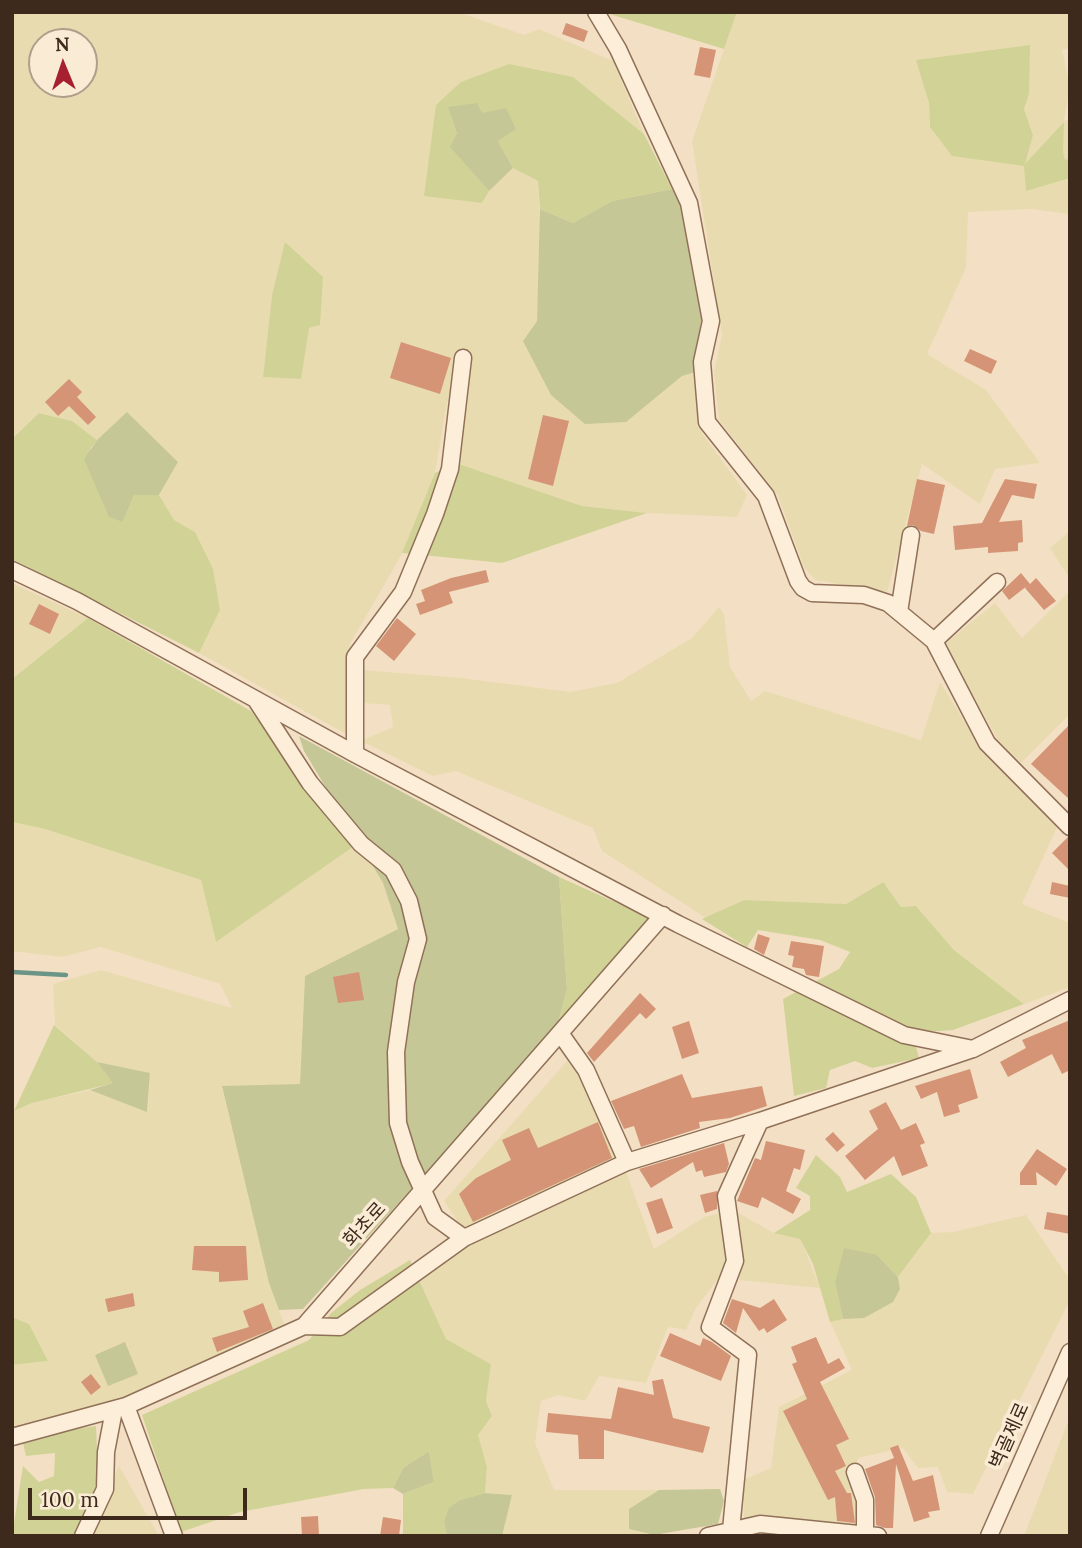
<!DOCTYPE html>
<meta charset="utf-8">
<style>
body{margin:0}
#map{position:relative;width:1082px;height:1548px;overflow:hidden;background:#f3e0c4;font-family:Lora,serif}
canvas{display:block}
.frame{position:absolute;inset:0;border:14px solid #3e2a1d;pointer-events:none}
.north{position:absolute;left:28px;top:28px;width:70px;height:70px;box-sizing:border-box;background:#f9ebd4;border:2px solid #ae9e8b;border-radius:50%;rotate:358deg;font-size:19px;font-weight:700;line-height:28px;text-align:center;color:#3e2a1d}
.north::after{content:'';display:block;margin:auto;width:24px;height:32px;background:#a6212f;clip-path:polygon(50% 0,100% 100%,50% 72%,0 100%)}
.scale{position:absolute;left:28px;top:1488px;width:219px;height:32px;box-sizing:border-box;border:4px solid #3e2a1d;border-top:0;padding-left:9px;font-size:21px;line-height:24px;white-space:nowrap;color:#3e2a1d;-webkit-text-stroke:5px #f9ebd4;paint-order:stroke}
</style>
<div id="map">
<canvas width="1082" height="1548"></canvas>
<div class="frame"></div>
<div class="north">N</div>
<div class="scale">100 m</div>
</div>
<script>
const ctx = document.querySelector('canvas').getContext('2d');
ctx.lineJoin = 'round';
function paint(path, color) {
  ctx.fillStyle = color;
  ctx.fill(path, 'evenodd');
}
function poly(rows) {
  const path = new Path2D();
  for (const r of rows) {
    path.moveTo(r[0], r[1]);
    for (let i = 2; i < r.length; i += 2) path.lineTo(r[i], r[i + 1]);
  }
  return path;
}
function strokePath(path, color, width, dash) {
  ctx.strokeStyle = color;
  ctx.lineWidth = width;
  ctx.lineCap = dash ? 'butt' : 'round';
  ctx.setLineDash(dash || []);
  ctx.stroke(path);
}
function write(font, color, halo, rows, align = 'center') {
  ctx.font = font + ' Lora,"Noto Sans KR",serif';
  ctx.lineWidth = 7;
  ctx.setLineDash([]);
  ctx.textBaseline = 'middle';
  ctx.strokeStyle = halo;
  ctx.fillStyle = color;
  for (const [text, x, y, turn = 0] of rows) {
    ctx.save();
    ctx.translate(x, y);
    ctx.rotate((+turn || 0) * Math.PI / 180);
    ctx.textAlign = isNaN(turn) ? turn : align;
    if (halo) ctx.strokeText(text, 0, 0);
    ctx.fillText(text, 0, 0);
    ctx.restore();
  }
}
paint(poly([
 [12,12,458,12,524,35,539,29,613,61,644,134,573,77,436,105,482,203,489,191,513,168,538,181,541,250,537,321,523,341,625,422,682,376,695,372,702,433,747,495,737,517,647,513,582,506,456,463,472,359,461,352,447,403,435,473,402,554,350,644,348,735,199,653,220,610,195,532,174,521,159,495,178,462,128,413,97,440,72,421,39,413,12,439],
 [42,42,84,42,84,84,42,84],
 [286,242,320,325,309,328,263,377,272,295],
 [737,12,1070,12,1070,48,1062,50,1070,88,1064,121,1070,119,1070,158,1065,161,1063,152,1063,123,1025,166,1070,177,1070,214,1031,209,968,212,966,268,927,354,986,390,1040,463,995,469,980,504,922,464,887,592,815,580,804,567,778,496,719,420,714,372,722,335,692,141],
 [917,60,1029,94,1024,109,1033,135,930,127,929,103],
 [1070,531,1070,579,1050,548],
 [12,583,88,618,12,679],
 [1070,591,1070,714,1021,763,998,740,945,644,995,603,1022,638],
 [719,607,724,614,730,667,751,701,765,691,921,740,940,682,984,753,1057,827,1022,904,1070,923,1070,987,1024,1004,954,950,916,906,901,907,882,882,846,904,744,900,706,918,602,851,593,828,456,771,433,776,361,741,393,727,390,705,363,703,363,670,461,678,570,692,617,683,692,638],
 [12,822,45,829,201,880,216,942,353,847,371,863,383,883,398,929,305,976,300,1084,222,1087,269,1283,285,1326,114,1401,12,1429,12,1365,48,1361,29,1324,12,1317,14,1111,32,1103,90,1090,148,1111,150,1074,97,1062,55,1025,53,984,101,970,232,1008,220,984,101,947,62,957,12,951],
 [567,1061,591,1094,626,1172,654,1249,704,1217,724,1212,728,1265,696,1308,686,1330,668,1327,646,1383,599,1376,585,1401,558,1395,541,1401,535,1443,554,1490,659,1490,629,1510,629,1529,654,1536,502,1536,512,1495,485,1493,487,1467,478,1435,492,1416,486,1401,491,1364,446,1339,420,1281,472,1243,444,1201],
 [735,1211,774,1233,800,1238,820,1288,739,1280],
 [1026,1215,1070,1280,1070,1300,973,1494,947,1492,938,1467,918,1468,903,1448,858,1458,852,1487,862,1530,761,1514,744,1518,743,1480,771,1468,779,1407,852,1370,828,1317,864,1318,900,1289,898,1277,931,1233,953,1232],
 [1070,1416,1070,1536,1024,1536],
 [119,1466,159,1536,88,1536]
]), '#e9dbb0');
paint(poly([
 [603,12,737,12,724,49],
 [1030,45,1029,94,1024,109,1033,135,1025,164,1064,122,1063,152,1065,160,1070,158,1070,178,1026,191,1024,166,952,156,930,127,929,103,916,60],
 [509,64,573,77,644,134,672,189,612,201,573,223,540,209,538,181,513,168,498,141,457,133,451,147,489,191,482,203,424,196,436,105,461,82],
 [285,242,323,277,320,325,309,328,301,379,263,377,272,295],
 [39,413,72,421,97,440,90,449,123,522,134,495,159,495,174,520,195,532,213,569,220,610,199,653,12,559,12,439],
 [456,463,582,506,647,513,502,563,402,553,435,473],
 [88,618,251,711,353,847,216,942,201,880,45,829,12,822,12,679],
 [559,877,653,919,557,1027,567,989],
 [883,882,901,907,916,906,954,950,1024,1004,953,1030,912,1033,919,1058,872,1068,855,1061,830,1070,826,1088,794,1096,783,999,839,969,850,952,820,940,758,930,747,947,702,919,744,900,846,904],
 [54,1025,97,1062,114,1083,32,1103,14,1111],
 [816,1155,840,1177,847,1192,891,1174,916,1197,931,1233,898,1277,877,1255,835,1283,843,1319,830,1322,813,1264,800,1239,774,1233,810,1210,810,1196,796,1188],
 [410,1260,446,1339,491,1364,486,1401,492,1416,478,1435,487,1467,485,1493,460,1500,444,1522,447,1536,403,1536,403,1494,434,1482,429,1451,403,1468,393,1488,364,1489,240,1512,181,1532,142,1415,309,1340,331,1313,360,1290],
 [12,1317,29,1324,48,1361,12,1365],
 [96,1426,98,1474,91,1507,78,1536,12,1536,23,1466,39,1482,54,1476,55,1453,26,1456,23,1443,60,1431]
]), '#d1d396');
paint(poly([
 [477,103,482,113,506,108,516,129,498,141,513,168,489,191,450,147,457,133,448,107],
 [672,189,682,209,702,318,695,372,682,376,626,422,585,424,551,395,523,341,537,321,540,209,573,223,612,201],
 [127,412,178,462,159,495,134,495,123,522,109,517,84,459,97,440],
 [299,736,559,877,567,989,557,1027,303,1309,279,1310,269,1283,222,1086,300,1084,305,976,398,929,383,883,304,751],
 [97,1062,150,1073,147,1112,90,1090,113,1083],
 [844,1248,877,1255,898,1277,900,1289,893,1302,864,1318,843,1319,835,1283],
 [125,1342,138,1374,108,1386,95,1355],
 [429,1451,434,1482,403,1494,393,1488,403,1468],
 [720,1489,724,1501,718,1524,654,1535,629,1529,629,1509,659,1490],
 [485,1493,512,1495,502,1536,447,1536,444,1522,449,1508,460,1500]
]), '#c6c796');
strokePath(poly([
 [12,972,66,975]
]), '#6b9587', 4.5);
paint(poly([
 [566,23,588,31,584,42,562,34],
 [700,47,716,50,710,78,694,75],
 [401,342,451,358,440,394,390,378],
 [970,349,997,361,991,374,964,361],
 [69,379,82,392,77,397,96,417,88,425,69,406,58,416,45,402],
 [543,415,569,421,553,486,528,479],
 [917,479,945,485,934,534,921,531,913,525,907,526],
 [1005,479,1037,484,1034,499,1012,495,999,522,1022,520,1023,542,1018,543,1018,551,988,553,988,547,955,550,953,526,982,523],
 [486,570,489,582,449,592,453,603,420,615,416,604,425,601,421,590,451,578],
 [1021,573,1030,584,1036,578,1056,601,1044,610,1025,588,1027,586,1009,600,1002,591],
 [39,604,59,614,50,634,29,624],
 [397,618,416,634,394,661,376,646],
 [1070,724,1070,800,1031,764],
 [1068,837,1070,837,1070,871,1052,853],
 [1052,882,1070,886,1070,898,1050,894],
 [758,934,770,938,764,955,754,949],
 [791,941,824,946,819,977,806,975,804,969,792,967,794,956,788,955],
 [359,972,364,1000,338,1003,333,977],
 [640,993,656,1009,646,1019,640,1013,594,1062,587,1053],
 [1070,1020,1070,1070,1062,1074,1052,1054,1008,1077,1000,1062,1026,1048,1022,1040],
 [689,1021,699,1053,682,1059,672,1027],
 [970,1069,978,1098,958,1105,960,1112,944,1117,937,1092,921,1099,915,1086],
 [682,1074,692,1098,762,1086,767,1106,730,1118,699,1122,700,1128,641,1147,634,1126,624,1129,611,1101],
 [886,1102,901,1130,916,1123,925,1143,920,1145,928,1166,902,1176,894,1156,865,1180,845,1156,878,1129,869,1111],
 [598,1122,612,1158,473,1222,459,1194,476,1178,511,1160,502,1140,529,1128,538,1148],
 [833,1132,845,1145,837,1152,825,1139],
 [766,1141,805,1150,800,1170,794,1168,786,1191,801,1199,793,1214,762,1197,758,1208,737,1201,755,1158,761,1160],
 [724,1143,729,1164,726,1172,704,1177,702,1170,696,1172,693,1162,651,1188,639,1169],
 [1037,1149,1067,1169,1056,1186,1036,1172,1037,1185,1020,1185,1020,1173],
 [717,1191,717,1209,705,1213,700,1195],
 [662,1198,673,1228,657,1234,646,1203],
 [1047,1212,1070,1216,1070,1234,1044,1229],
 [194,1246,246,1246,248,1280,219,1282,219,1272,192,1270],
 [133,1293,135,1306,108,1312,105,1299],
 [732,1299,760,1308,774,1299,787,1320,767,1333,764,1328,759,1331,743,1308,736,1333,723,1323],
 [263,1303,273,1329,217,1352,212,1338,249,1327,243,1311],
 [670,1333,700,1346,703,1338,712,1342,731,1356,721,1381,660,1356],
 [816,1337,828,1364,839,1358,845,1368,820,1382,849,1439,836,1445,846,1466,835,1471,847,1493,851,1493,855,1523,837,1521,835,1497,828,1500,783,1411,807,1399,792,1364,797,1362,791,1347],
 [91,1374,101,1387,91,1395,81,1382],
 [663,1379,673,1418,710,1427,703,1453,604,1430,604,1459,579,1459,578,1435,546,1432,548,1413,611,1419,618,1387,654,1395,652,1381],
 [898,1445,913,1481,933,1475,940,1510,928,1512,930,1517,914,1522,896,1464,893,1528,885,1528,876,1525,875,1497,865,1469,894,1458,890,1448],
 [318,1516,319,1536,302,1536,301,1517],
 [383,1517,401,1520,399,1536,380,1536]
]), '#d59476');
const minor = poly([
 [596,12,618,49,689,203,711,321,702,362,707,422,766,496,798,581,803,588,812,593,864,595,888,603,934,641,987,743,1070,827],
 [12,570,77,601,355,754,678,924,904,1035,973,1049,1070,1000],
 [899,612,911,535],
 [934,641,997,582],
 [256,700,310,783,361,844,393,870,409,901,418,939,406,982,396,1052,398,1123,410,1162,435,1217,464,1238],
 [355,754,355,657,403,592,435,514,450,469,463,358],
 [560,1033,586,1070,627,1162],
 [304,1326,340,1327,464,1238,627,1162,760,1121,973,1049],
 [126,1406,174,1536],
 [12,1437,126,1406,304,1326,663,915],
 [855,1472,865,1500,865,1534],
 [731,1530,748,1355,710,1327,735,1261,726,1196,760,1121],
 [83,1536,105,1489,106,1452,114,1410],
 [708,1536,760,1524,878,1536],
 [989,1536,1070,1352]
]);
strokePath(minor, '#907058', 19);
strokePath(minor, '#fceed8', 16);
write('19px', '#3e2a1d', '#f9ebd4', [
 ["화초로",365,1225,-48],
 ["벽골제로",1010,1436,-66]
]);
</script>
